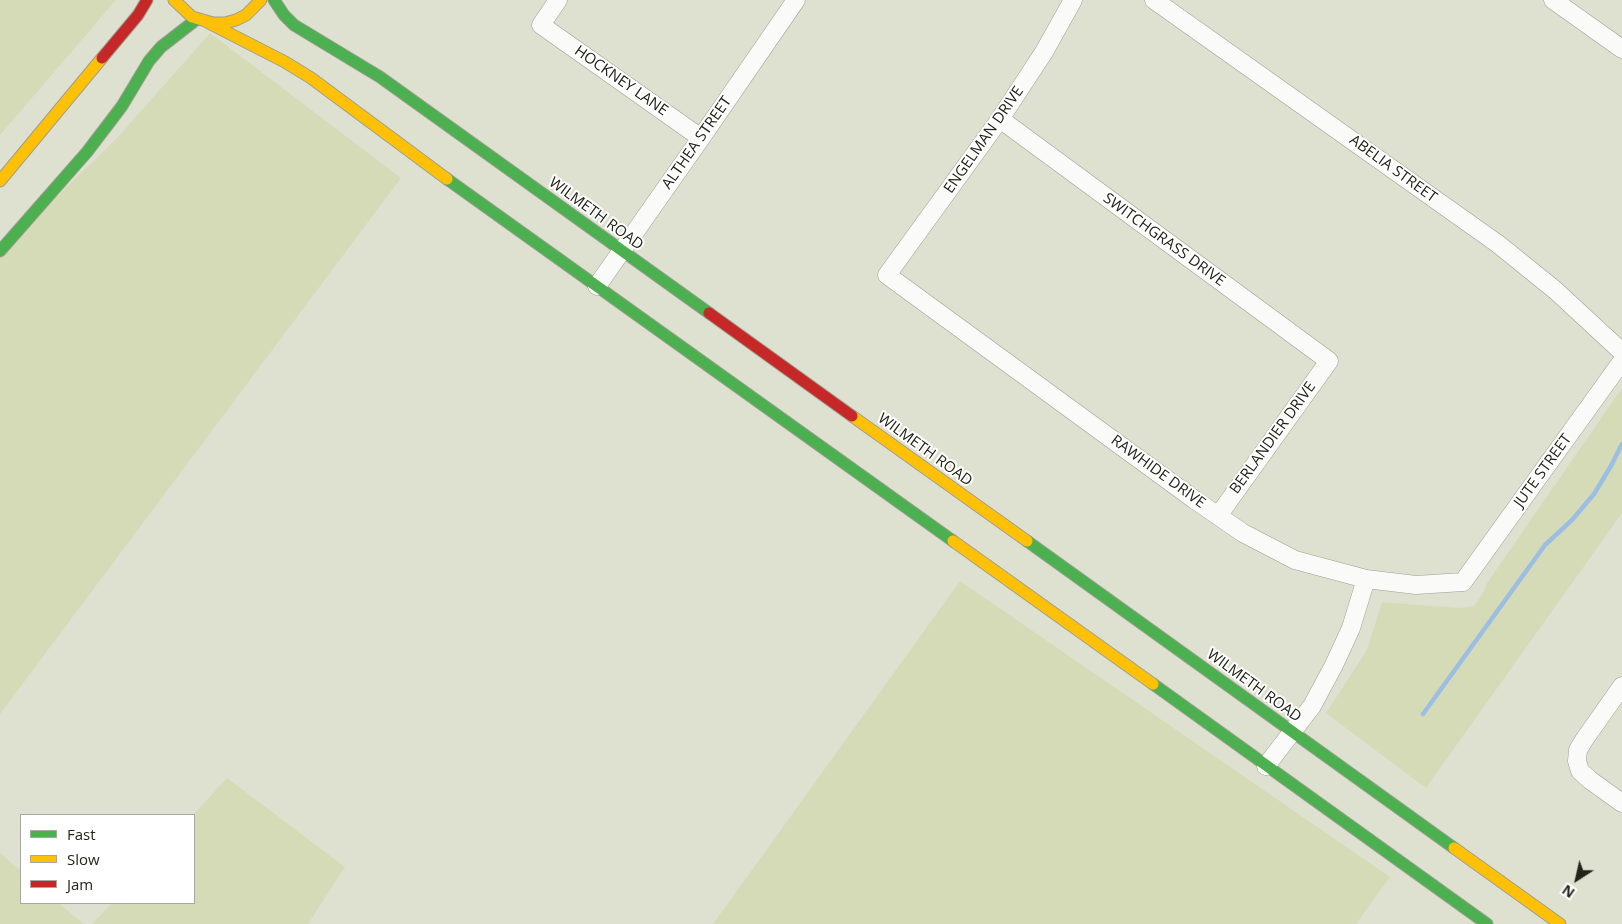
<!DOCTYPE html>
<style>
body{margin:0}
#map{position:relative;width:1622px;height:924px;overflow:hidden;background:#dee1cf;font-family:"Open Sans",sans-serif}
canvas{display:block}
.legend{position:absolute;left:20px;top:814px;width:175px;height:90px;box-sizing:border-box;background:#fff;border:1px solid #a7a7a3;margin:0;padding:6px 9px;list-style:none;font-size:15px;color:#232418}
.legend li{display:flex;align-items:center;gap:10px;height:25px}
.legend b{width:25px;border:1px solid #a7a7a3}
.north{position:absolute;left:1552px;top:854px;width:50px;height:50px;-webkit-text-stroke:4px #fff;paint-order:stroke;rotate:215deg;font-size:14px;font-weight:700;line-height:20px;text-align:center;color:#232418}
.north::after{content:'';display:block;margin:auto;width:18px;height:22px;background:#232418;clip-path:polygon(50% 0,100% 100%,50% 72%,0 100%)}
</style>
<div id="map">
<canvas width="1622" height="924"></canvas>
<ul class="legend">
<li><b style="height:6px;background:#4caf50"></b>Fast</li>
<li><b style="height:6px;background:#ffc107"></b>Slow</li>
<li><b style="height:6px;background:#c62828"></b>Jam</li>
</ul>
<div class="north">N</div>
</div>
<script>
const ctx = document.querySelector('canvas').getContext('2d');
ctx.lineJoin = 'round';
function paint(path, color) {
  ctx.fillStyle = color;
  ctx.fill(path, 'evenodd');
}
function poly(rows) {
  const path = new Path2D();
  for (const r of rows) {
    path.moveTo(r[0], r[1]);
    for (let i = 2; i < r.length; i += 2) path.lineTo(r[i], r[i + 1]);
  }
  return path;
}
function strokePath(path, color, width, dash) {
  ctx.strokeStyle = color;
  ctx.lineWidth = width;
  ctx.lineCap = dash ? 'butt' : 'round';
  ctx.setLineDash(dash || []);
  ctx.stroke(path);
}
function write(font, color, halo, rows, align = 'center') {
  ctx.font = font + ' "Open Sans",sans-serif';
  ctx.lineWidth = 4;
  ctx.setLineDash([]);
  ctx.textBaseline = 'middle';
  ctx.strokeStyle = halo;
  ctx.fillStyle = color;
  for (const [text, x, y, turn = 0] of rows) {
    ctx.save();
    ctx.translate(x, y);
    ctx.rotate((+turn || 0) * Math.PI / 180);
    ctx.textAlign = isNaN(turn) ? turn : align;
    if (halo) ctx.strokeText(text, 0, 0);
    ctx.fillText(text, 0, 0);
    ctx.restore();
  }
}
paint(poly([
 [0,0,116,0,0,135],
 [210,33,401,178,0,714,0,252,118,137],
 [1622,388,1622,513,1426,788,1326,713,1367,650,1382,602,1460,608,1474,606,1483,593,1487,583],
 [960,581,1390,877,1356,924,713,924],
 [227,778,345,867,308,924,92,924,112,903,194,903,193,815],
 [0,853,21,871,21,903,58,903,84,924,0,924]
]), '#d6dbb7');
strokePath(poly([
 [1423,714,1545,545,1572,520,1594,494,1611,466,1622,444]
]), '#9bbee2', 4.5);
const street = poly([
 [558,0,541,25,701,138],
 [1073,0,1044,52,1000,119,887,275,1195,500,1243,533,1295,560,1366,579,1416,585,1463,582,1622,361],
 [1154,0,1498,244,1555,290,1622,352],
 [1553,0,1622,49],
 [1000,119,1329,361,1218,516],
 [597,286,701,138,796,0],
 [1622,686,1584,740,1578,750,1577,761,1580,771,1590,780,1622,803],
 [1266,766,1312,706,1334,665,1351,628,1366,579]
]);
const fast = poly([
 [274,0,284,15,294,25,380,77,709,313],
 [447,179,953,541],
 [0,251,87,152,122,106,149,61,161,47,197,19],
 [1027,541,1454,848],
 [1153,684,1487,924]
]);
const slow = poly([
 [174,0,192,17,213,23,225,23,236,20,246,15,261,0],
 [207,22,285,62,311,78,447,179],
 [0,181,102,58],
 [852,416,1027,541],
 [953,541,1153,684],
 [1454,848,1560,924]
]);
const jam = poly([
 [102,58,138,15,147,0],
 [709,313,852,416]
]);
strokePath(street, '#9d9e91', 19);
strokePath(fast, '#9d9e91', 13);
strokePath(slow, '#9d9e91', 13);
strokePath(jam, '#9d9e91', 13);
strokePath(street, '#fafaf8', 18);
strokePath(fast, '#4caf50', 11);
strokePath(slow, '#ffc107', 11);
strokePath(jam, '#c62828', 11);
write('15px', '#232418', '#fff', [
 ["HOCKNEY LANE",621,81,35],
 ["ENGELMAN DRIVE",984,140,-55],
 ["ALTHEA STREET",697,143,-55],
 ["ABELIA STREET",1393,169,36],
 ["WILMETH ROAD",596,214,36],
 ["SWITCHGRASS DRIVE",1164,240,36],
 ["BERLANDIER DRIVE",1273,438,-54],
 ["WILMETH ROAD",925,450,36],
 ["JUTE STREET",1543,471,-54],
 ["RAWHIDE DRIVE",1158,472,36],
 ["WILMETH ROAD",1254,686,36]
]);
</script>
